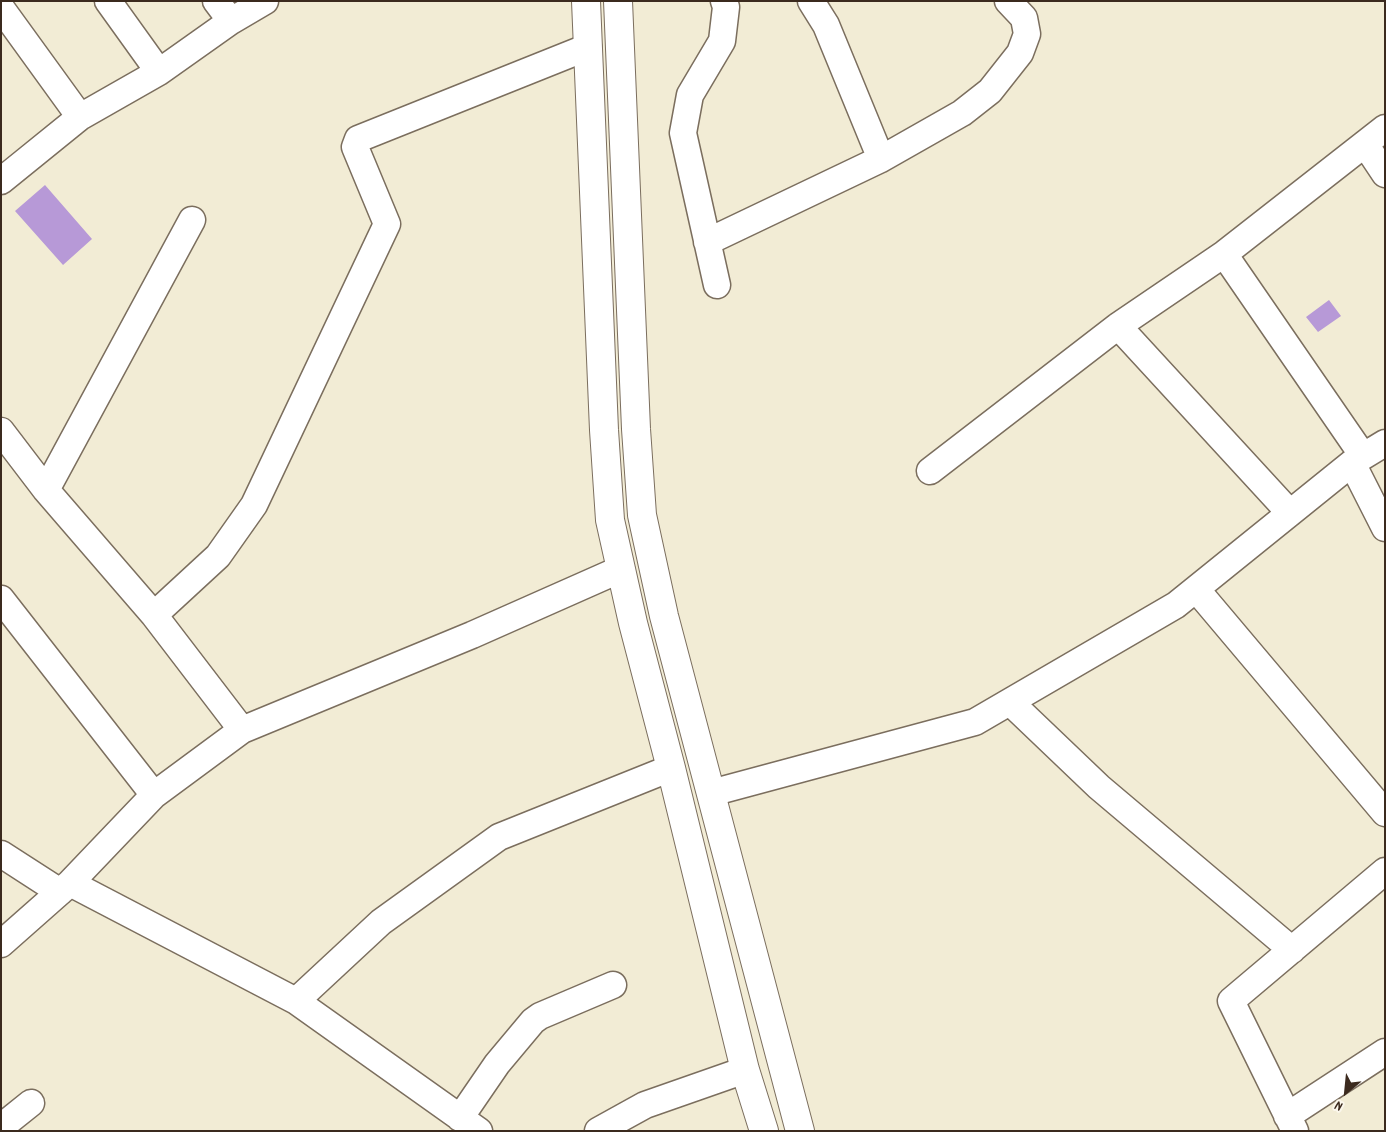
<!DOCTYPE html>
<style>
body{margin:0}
#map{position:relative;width:1386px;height:1132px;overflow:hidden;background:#f2ecd5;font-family:Dekko,sans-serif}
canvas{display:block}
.frame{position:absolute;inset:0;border:2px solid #3b2a1e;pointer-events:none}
.north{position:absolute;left:1321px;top:1067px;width:50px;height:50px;-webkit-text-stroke:4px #fbf7ec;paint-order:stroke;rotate:208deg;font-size:14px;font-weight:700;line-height:20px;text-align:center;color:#3b2a1e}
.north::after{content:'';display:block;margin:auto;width:18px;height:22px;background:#3b2a1e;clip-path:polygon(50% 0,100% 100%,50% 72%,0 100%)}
</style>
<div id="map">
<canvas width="1386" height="1132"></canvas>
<div class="frame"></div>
<div class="north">N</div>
</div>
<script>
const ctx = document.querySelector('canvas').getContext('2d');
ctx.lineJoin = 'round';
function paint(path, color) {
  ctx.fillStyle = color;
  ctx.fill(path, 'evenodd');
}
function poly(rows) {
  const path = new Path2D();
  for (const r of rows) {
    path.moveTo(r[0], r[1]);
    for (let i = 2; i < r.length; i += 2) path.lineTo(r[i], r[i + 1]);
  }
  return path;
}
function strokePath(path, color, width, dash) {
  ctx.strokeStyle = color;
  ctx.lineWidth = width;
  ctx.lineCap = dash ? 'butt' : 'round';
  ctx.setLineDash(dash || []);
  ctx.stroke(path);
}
paint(poly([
 [45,185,92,239,63,265,15,211],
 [1329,300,1341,316,1318,332,1306,317]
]), '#b799d7');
const street = poly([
 [108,1,159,72],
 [216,1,231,21],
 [811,1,826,25,881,159],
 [1,8,80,117],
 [1365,144,1385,174],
 [1,181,80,117,159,72,231,21,265,1],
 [707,242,881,159,962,113,990,91,1020,53,1027,34,1024,18,1008,1],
 [1224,254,1363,456],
 [717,285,683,133,690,95,722,41,726,7,724,1],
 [1,431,46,490,154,615,242,730],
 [1352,463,1385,443],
 [930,471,1118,326],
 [46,490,192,220],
 [1290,513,1118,326,1224,254,1385,128],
 [1196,589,1385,813],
 [1,599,154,795],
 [154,615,218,556,254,505,387,224,355,147,358,139,588,47],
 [1010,702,1099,787,1292,950],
 [711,793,975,722,1176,605,1352,463,1385,528],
 [1,854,60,892],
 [70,883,296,1001,479,1131],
 [1,944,70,883,154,795,242,730,472,635,621,569],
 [296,1001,381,922,499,837,671,768],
 [1287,1116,1385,1052],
 [460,1118,497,1064,533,1021,540,1016,613,985],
 [1,1127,31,1103],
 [598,1131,645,1105,745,1070],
 [1295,1131,1231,1001,1385,871]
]);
const highway = poly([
 [586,1,604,430,610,520,633,623,671,768,745,1070,764,1131],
 [618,1,636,429,642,515,664,616,800,1131]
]);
strokePath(street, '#7b6e5e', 29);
strokePath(highway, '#7b6e5e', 30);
strokePath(street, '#fff', 26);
strokePath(highway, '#fff', 28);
</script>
